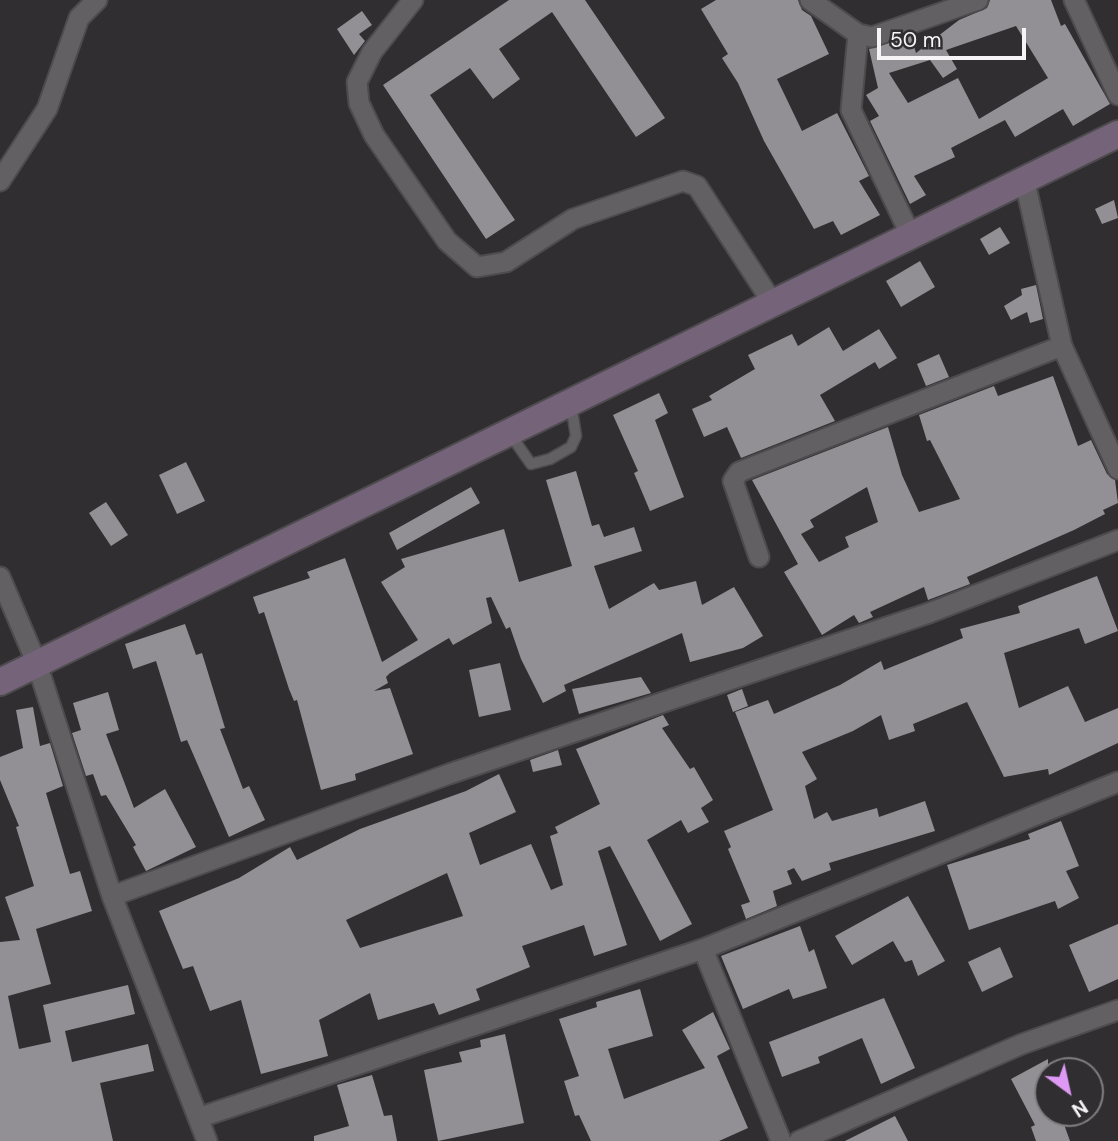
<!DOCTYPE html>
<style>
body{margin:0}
#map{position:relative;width:1118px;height:1141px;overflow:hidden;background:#302e31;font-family:"DM Sans",sans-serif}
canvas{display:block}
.north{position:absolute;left:1034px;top:1057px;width:70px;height:70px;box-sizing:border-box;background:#302e31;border:2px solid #7f7d80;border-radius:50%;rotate:147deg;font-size:19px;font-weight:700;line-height:28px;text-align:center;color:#f6f4f6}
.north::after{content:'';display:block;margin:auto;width:24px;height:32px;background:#dd99f3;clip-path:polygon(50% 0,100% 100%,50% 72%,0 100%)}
.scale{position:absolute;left:877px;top:28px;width:149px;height:32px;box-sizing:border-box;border:4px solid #f6f4f6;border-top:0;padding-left:9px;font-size:21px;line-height:24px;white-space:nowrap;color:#f6f4f6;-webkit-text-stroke:5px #302e31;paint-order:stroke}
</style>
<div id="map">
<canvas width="1118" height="1141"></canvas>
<div class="north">N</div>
<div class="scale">50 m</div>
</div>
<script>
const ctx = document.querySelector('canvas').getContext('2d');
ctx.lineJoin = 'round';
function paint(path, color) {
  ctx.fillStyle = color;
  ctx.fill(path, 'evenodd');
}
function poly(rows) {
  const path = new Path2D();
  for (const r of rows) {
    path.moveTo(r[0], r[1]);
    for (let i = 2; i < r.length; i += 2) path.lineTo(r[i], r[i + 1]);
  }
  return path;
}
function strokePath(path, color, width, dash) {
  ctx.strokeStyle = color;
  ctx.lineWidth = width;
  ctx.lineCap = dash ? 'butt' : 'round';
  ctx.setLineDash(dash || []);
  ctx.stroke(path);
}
paint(poly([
 [509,0,585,0,665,118,636,137,552,12,499,49,520,79,493,99,470,68,430,95,515,220,486,239,383,85],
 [716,0,798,0,802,10,811,16,829,54,777,79,802,131,837,113,869,176,859,181,880,215,841,235,833,221,814,229,764,141,738,83,722,58,728,54,701,9],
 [990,0,1051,0,1061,26,1065,24,1110,104,1073,126,1063,109,1015,137,1005,120,951,148,955,157,914,176,926,195,910,204,870,121,879,116,866,95,878,88,869,49,911,36,916,53,959,20,987,8],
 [1016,26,1048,78,979,119,958,78,908,103,889,73,930,60,943,78,957,69,946,50],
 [362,11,372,25,359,34,365,41,354,55,337,29],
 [1114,200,1118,218,1102,224,1095,209],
 [1000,227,1010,243,989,255,980,239],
 [920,261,935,287,901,307,886,281],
 [1036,285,1043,319,1030,323,1027,312,1011,320,1004,306,1022,295,1021,289],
 [829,327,843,351,879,329,897,358,879,369,875,362,820,395,835,421,741,458,727,427,704,437,692,409,712,400,709,396,755,369,748,355,792,334,798,346],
 [939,354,949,377,926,386,917,364],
 [1053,376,1078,446,1091,440,1107,474,1115,480,1118,503,1103,510,1105,514,1074,530,967,577,970,584,928,600,924,587,870,612,873,617,859,623,854,615,822,635,784,572,798,564,752,480,888,427,902,475,919,512,960,499,930,440,927,441,919,415,994,386,998,396],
 [867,487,878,522,845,537,849,547,819,562,801,534,814,527,810,520],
 [659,393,668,413,655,420,684,497,650,511,634,473,638,471,613,415],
 [186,462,205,501,177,514,159,475],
 [576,471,592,526,599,524,604,537,634,527,642,551,594,566,609,609,654,583,659,590,696,581,702,605,734,587,763,636,743,648,690,662,682,633,564,685,566,691,543,703,521,659,510,627,506,629,491,597,486,598,492,623,453,645,449,638,390,673,386,677,388,683,374,691,390,688,413,754,355,774,356,780,321,790,297,700,294,701,289,689,264,612,259,614,253,597,310,578,307,572,345,558,382,662,418,640,381,582,405,567,401,559,504,529,519,582,572,566,546,480],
 [471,487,480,503,397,550,389,533],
 [106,502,128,535,111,546,89,513],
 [1097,576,1118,631,1085,644,1079,628,1004,653,1019,708,1068,686,1085,722,1118,708,1118,743,1049,775,1048,769,1004,777,967,702,913,724,915,731,889,740,881,715,853,731,802,752,817,779,805,786,814,819,827,812,832,821,877,808,879,817,925,801,935,831,829,863,831,870,802,881,794,868,787,871,792,884,773,891,777,906,746,919,741,905,750,902,728,849,731,847,724,831,773,810,735,712,768,700,774,714,840,685,881,661,884,670,963,638,960,629,1020,613,1018,606],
 [185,624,196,655,202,653,225,728,220,729,243,789,249,786,265,820,229,837,187,740,181,742,156,661,133,669,125,644],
 [500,663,511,710,479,717,469,670],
 [641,677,651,693,579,714,572,689],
 [742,689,748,706,733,712,727,695],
 [108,692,119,730,106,734,134,808,165,789,196,847,146,871,133,847,136,845,106,795,101,796,93,774,86,776,72,733,81,730,73,703],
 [33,707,40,746,50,743,63,786,46,793,70,874,80,871,92,911,36,929,51,984,8,996,19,1049,51,1042,43,1005,128,985,135,1014,65,1031,72,1062,148,1044,154,1071,100,1083,113,1141,0,1141,0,942,20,940,5,897,34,886,16,827,19,826,0,780,0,757,23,748,16,710],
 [663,715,669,725,662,728,690,769,694,767,713,800,701,808,709,822,688,833,681,820,647,840,692,924,660,941,610,846,598,851,627,945,594,956,584,925,522,946,530,967,476,989,480,1000,439,1015,434,1003,378,1020,370,993,319,1020,328,1056,261,1074,241,1000,210,1011,193,966,183,969,159,911,239,878,290,847,297,860,360,829,466,791,499,774,516,812,469,833,480,865,531,844,551,890,563,885,550,836,558,833,555,827,600,804,576,749],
 [447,873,463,916,360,948,346,920],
 [558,750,562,765,533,772,530,760],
 [1061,821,1079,866,1066,871,1079,898,1058,909,1055,901,969,930,947,865,1030,839,1028,834],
 [908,896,945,961,918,976,912,960,905,962,893,941,852,965,835,936],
 [1118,924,1118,979,1089,992,1069,945],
 [800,926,809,952,814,949,827,988,793,999,789,989,743,1009,721,956],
 [1000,947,1013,977,982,992,968,962],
 [640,989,653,1036,608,1049,624,1099,705,1068,682,1030,713,1012,730,1049,717,1056,748,1128,719,1141,591,1141,579,1115,575,1116,564,1081,579,1076,559,1019,597,1007,596,1002],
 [884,998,915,1068,881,1084,862,1038,818,1057,820,1063,782,1077,769,1042],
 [505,1034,524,1123,438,1141,424,1070,462,1062,459,1052,481,1047,480,1040],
 [1048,1059,1048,1120,1061,1116,1070,1141,1036,1141,1031,1127,1035,1125,1011,1079],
 [372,1075,384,1116,392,1115,397,1141,314,1141,314,1136,349,1126,337,1085],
 [895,1116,908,1141,845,1141]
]), '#939095');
const service = poly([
 [510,434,531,464,550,459,571,447,576,436,571,404]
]);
const minor = poly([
 [413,0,372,52,357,82,359,103,374,135,447,241,477,267,506,262,573,219,683,181,697,186,772,302],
 [810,0,858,34,872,37,978,0],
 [1074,0,1118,95],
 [858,34,851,110,910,234],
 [1024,178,1062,346,1118,469],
 [0,181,47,109,79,18,97,0],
 [759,557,733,481,739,472,1062,346],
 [0,577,37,664,112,896,207,1141],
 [112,896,449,774,929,613,1118,540],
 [703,949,781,1141],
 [198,1118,703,949,1118,782],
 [799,1141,1022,1044,1118,1010]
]);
const secondary = poly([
 [0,682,1118,134]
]);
strokePath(service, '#4d4b4e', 13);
strokePath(minor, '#4d4b4e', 23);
strokePath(secondary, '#4d4b4e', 30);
strokePath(service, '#636064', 10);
strokePath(minor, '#636064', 19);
strokePath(secondary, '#75637a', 26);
</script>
